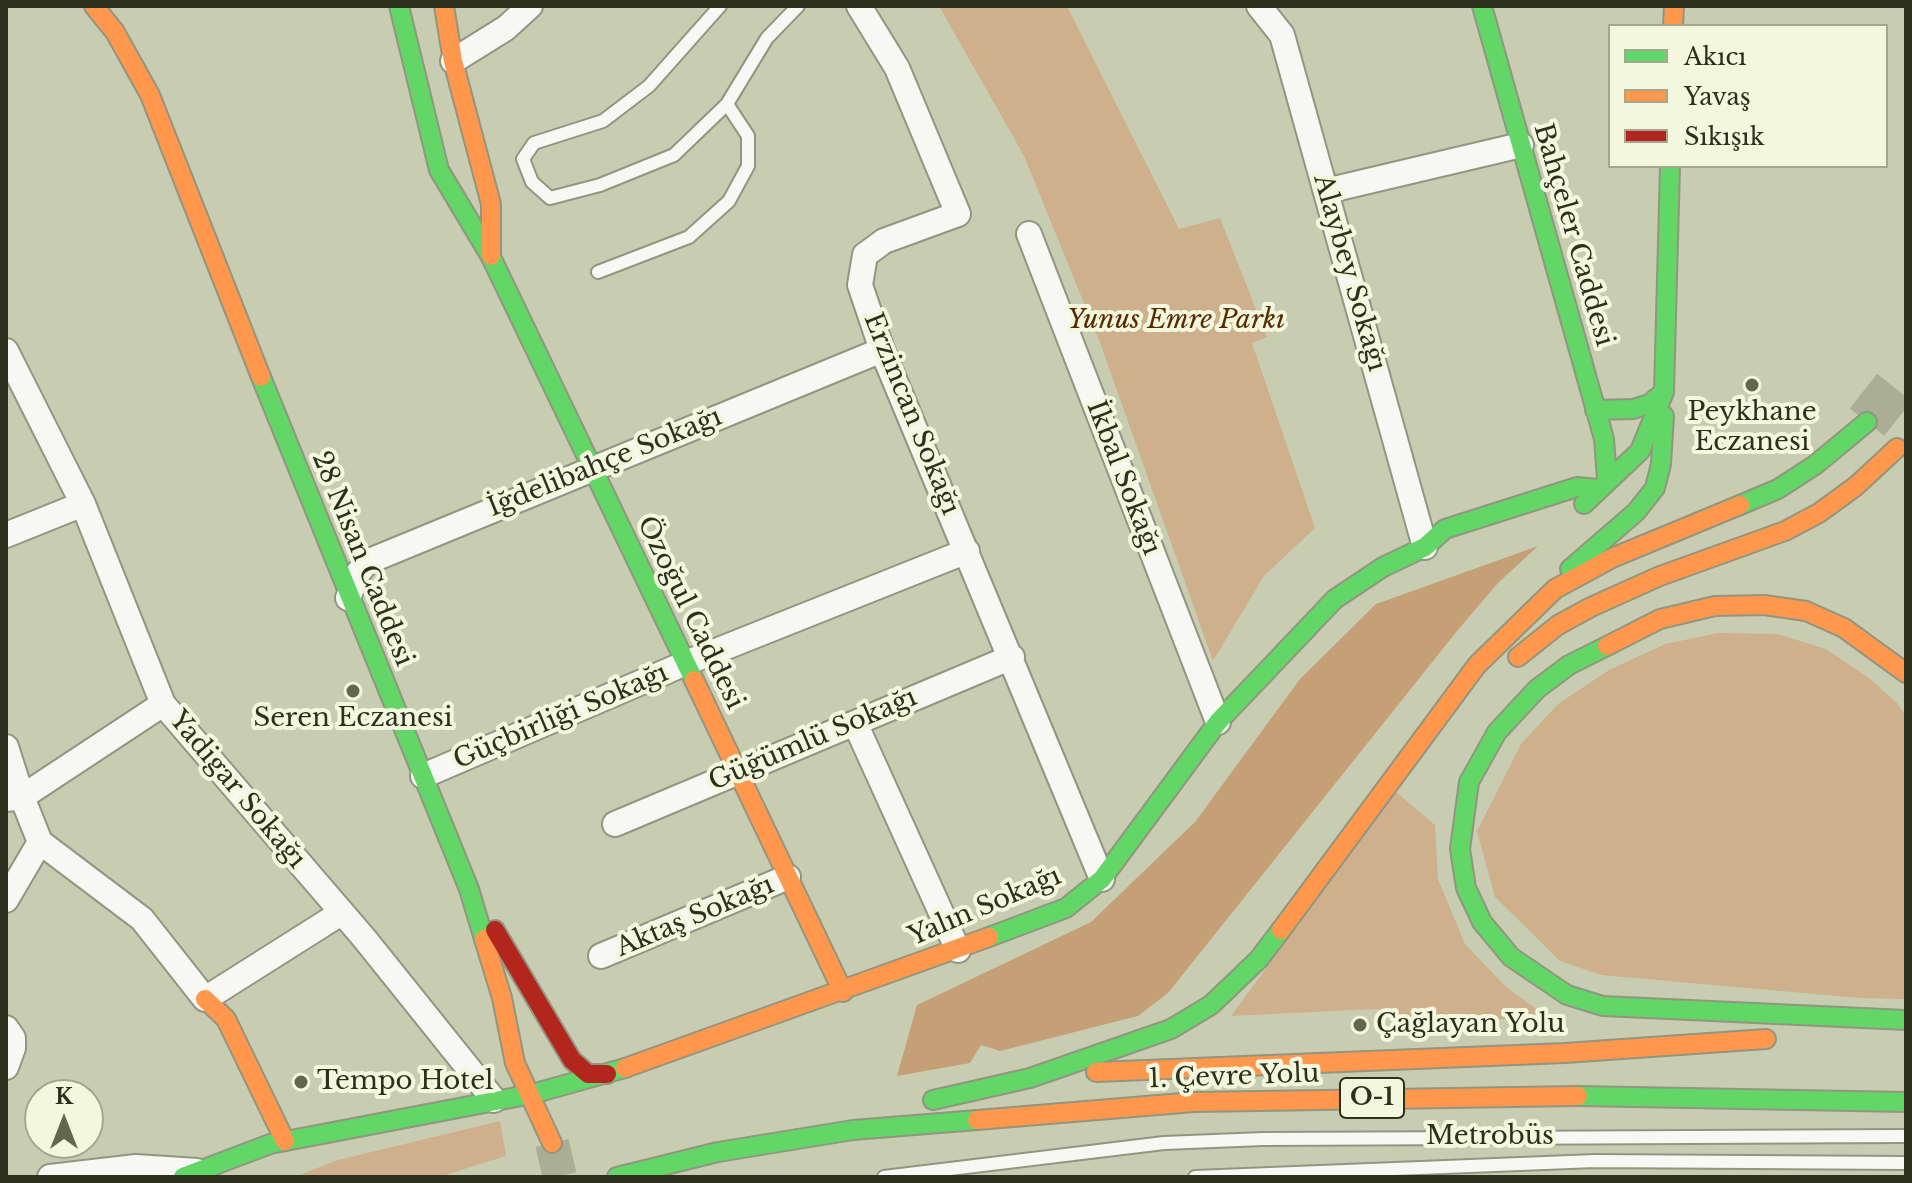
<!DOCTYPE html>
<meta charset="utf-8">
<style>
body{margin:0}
#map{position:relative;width:1912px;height:1183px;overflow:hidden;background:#c8cdb2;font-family:"Libre Baskerville",serif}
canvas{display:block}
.frame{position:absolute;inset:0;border:8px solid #2d301c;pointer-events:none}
.legend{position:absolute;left:1608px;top:24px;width:280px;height:144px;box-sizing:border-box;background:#f2f7dd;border:2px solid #a3a790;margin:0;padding:10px 14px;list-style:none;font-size:24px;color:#2d301c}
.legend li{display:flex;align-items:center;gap:16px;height:40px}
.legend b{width:40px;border:2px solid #a3a790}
.north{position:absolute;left:24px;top:1079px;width:80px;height:80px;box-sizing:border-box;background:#f2f7dd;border:2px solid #a3a790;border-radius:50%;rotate:0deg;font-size:22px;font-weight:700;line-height:32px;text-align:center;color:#2d301c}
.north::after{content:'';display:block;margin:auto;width:28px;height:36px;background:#636750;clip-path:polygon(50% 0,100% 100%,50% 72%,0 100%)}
</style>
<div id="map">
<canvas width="1912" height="1183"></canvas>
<div class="frame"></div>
<ul class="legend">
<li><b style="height:10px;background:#63d668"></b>Akıcı</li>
<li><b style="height:10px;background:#ff974d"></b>Yavaş</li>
<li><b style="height:10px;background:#b3261e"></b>Sıkışık</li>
</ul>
<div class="north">K</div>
</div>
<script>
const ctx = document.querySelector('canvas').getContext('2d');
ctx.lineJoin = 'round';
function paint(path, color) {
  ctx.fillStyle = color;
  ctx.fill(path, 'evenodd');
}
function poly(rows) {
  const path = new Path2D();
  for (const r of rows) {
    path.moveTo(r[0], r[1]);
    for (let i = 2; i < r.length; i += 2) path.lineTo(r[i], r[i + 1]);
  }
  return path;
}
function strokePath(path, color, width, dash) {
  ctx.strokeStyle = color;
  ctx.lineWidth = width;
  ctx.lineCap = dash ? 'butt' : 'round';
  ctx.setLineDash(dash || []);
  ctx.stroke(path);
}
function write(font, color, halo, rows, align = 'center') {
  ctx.font = font + ' "Libre Baskerville",serif';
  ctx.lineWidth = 8;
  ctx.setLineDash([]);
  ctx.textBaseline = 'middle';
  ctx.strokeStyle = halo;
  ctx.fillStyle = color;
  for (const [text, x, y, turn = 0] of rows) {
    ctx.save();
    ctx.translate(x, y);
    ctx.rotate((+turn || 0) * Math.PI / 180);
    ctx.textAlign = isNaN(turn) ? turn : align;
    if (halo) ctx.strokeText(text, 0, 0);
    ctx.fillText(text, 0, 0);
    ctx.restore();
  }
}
paint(poly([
 [939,6,1067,6,1179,229,1220,218,1267,337,1252,343,1315,528,1264,576,1213,661,1099,340,1024,156],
 [1718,633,1778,634,1826,649,1869,678,1897,703,1906,716,1906,999,1859,998,1601,975,1560,961,1495,897,1477,831,1521,744,1558,704,1609,670,1665,644],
 [1396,792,1435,825,1438,879,1465,944,1505,986,1551,1020,1398,1017,1377,1009,1231,1016],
 [500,1121,506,1156,439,1177,294,1177,338,1160]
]), '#ceb08d');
paint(poly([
 [1538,546,1498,583,1457,631,1168,993,1138,1016,1000,1051,981,1045,970,1063,897,1076,917,1005,1091,922,1195,822,1300,679,1376,604]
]), '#c5a077');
strokePath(poly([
 [552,1143,560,1177]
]), '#a9ae94', 34, [34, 17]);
strokePath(poly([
 [1867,422,1906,373]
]), '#a9ae94', 44, [44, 22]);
const lane = poly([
 [720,6,649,86,603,121,534,143,523,159,532,182,550,198,600,185,674,155,727,104,767,38,798,6],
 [598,272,689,237,729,201,748,166,748,136,727,104],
 [884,1177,1164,1143,1263,1139,1906,1136],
 [1195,1177,1595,1161,1906,1163]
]);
const street = poly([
 [859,6,897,68,958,214,884,241,865,255,860,285,882,350,1102,879],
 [1259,6,1282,35,1425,547],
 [453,61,506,28,530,6],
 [1326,191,1521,145],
 [1029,234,1218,722],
 [6,351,83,504,163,704,364,938,494,1100],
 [6,535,83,504],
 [348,598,358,573,367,562,882,350],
 [855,723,958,950],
 [6,747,22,797,163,704],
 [423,776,686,663,967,551],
 [6,799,22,797,40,842,142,919,205,999,341,913],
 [615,824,1012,657],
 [6,900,40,842],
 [601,956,788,877],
 [6,1028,13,1038,13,1048,6,1067],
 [50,1177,136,1167,197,1171]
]);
const fast = poly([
 [399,6,439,170,491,257,694,680],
 [1482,6,1604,439,1607,479],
 [261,377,469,889,484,939],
 [1595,410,1633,409,1649,404,1664,392],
 [1584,504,1640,451,1664,392,1670,166],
 [1740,505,1778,489,1815,465,1867,422],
 [1570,569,1636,512,1655,488,1661,464,1664,416],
 [1607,646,1569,665,1537,689,1497,732,1469,782,1460,849,1466,888,1482,922,1511,957,1567,995,1603,1006,1906,1020],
 [989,937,1066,908,1102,879,1218,722,1335,599,1383,567,1425,547,1445,529,1577,487,1597,489],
 [1578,1096,1906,1102],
 [933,1100,1030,1078,1171,1029,1211,1005,1259,959,1281,930],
 [183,1177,270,1144,532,1094,625,1068],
 [617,1177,718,1152,853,1130,977,1120]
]);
const slow = poly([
 [94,6,115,32,150,95,261,377],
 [444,6,453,61,491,204,491,256],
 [1673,26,1674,6],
 [1607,646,1660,619,1715,606,1764,605,1806,611,1844,628,1906,673],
 [1518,657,1558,625,1591,607,1660,576,1785,531,1819,513,1856,486,1897,448],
 [694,680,843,992],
 [1281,930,1477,665,1555,589,1612,558,1740,505],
 [484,939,502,998,515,1063,552,1143],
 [205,999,226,1019,285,1141],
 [625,1068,989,937],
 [1096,1072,1565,1053,1766,1039],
 [977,1120,1194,1102,1578,1096]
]);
const jam = poly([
 [495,930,572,1060,588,1074,607,1074]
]);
strokePath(lane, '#929580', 16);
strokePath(street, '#929580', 28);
strokePath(fast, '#929580', 22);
strokePath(slow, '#929580', 22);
strokePath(jam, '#929580', 22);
strokePath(lane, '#f7f8f3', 12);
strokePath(street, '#f7f8f3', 24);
strokePath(fast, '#63d668', 18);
strokePath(slow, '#ff974d', 18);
strokePath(jam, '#b3261e', 18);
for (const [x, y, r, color] of [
 [1752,385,8,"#636750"],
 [353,691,8,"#636750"],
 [1360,1025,8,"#636750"],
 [301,1082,8,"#636750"]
]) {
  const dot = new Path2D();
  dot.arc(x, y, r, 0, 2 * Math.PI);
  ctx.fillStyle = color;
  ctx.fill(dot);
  strokePath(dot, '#f2f7dd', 3);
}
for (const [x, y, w] of [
 [1372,1098,64]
]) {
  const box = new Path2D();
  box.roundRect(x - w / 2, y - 20, w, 40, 6);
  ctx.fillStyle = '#f2f7dd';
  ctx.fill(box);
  strokePath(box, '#2d301c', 2);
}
write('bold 24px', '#2d301c', null, [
 ["O-1",1372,1098]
]);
write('26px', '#2d301c', '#f2f7dd', [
 ["Bahçeler Caddesi",1573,235,74],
 ["Alaybey Sokağı",1349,273,74],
 ["Erzincan Sokağı",911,414,68],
 ["İğdelibahçe Sokağı",605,463,-22],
 ["İkbal Sokağı",1123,478,69],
 ["28 Nisan Caddesi",362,559,68],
 ["Özoğul Caddesi",690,613,64],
 ["Güçbirliği Sokağı",561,717,-23],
 ["Güğümlü Sokağı",813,740,-23],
 ["Yadigar Sokağı",237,790,50],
 ["Yalın Sokağı",985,907,-23],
 ["Aktaş Sokağı",695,917,-23],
 ["1. Çevre Yolu",1234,1077,-2],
 ["Metrobüs",1490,1137]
]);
write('italic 26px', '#592b00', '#f2f7dd', [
 ["Yunus Emre Parkı",1176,321]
]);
write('26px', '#2d301c', '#f2f7dd', [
 ["Peykhane",1752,413],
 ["Eczanesi",1752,443],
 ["Seren Eczanesi",353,719],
 ["Çağlayan Yolu",1376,1025,"left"],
 ["Tempo Hotel",317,1082,"left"]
]);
</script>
